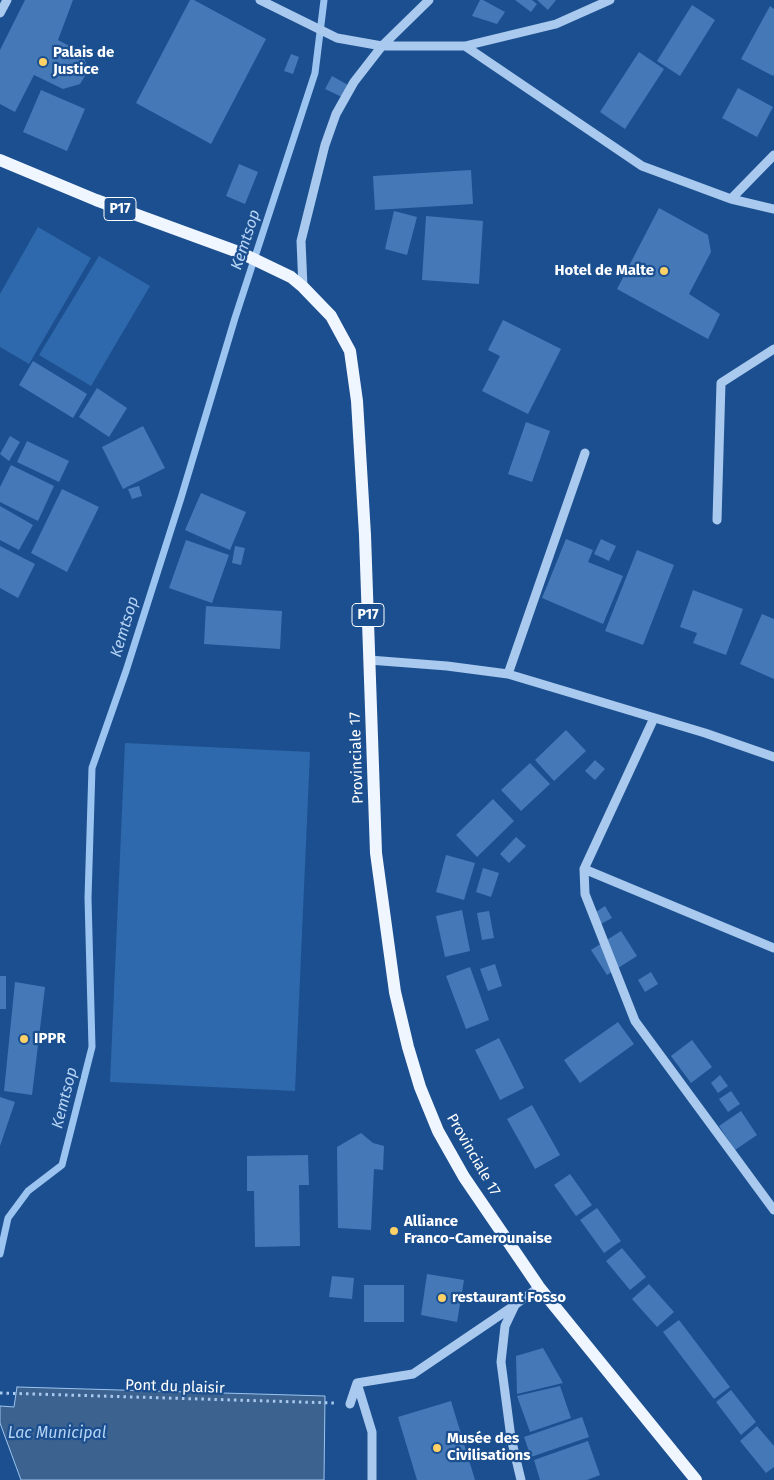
<!DOCTYPE html>
<meta charset="utf-8">
<style>
body{margin:0}
canvas{display:block;background:#1b4f8f}
</style>
<canvas width="774" height="1480"></canvas>
<script>
const ctx = document.querySelector('canvas').getContext('2d');
ctx.lineJoin = 'round';
function paint(path, color) {
  ctx.fillStyle = color;
  ctx.fill(path, 'evenodd');
}
function poly(rows) {
  const path = new Path2D();
  for (const r of rows) {
    path.moveTo(r[0], r[1]);
    for (let i = 2; i < r.length; i += 2) path.lineTo(r[i], r[i + 1]);
  }
  return path;
}
function strokePath(path, color, width, dash) {
  ctx.strokeStyle = color;
  ctx.lineWidth = width;
  ctx.lineCap = dash ? 'butt' : 'round';
  ctx.setLineDash(dash || []);
  ctx.stroke(path);
}
function write(font, color, halo, rows, align = 'center') {
  ctx.font = font + ' "Fira Sans",sans-serif';
  ctx.lineWidth = 4.5;
  ctx.setLineDash([]);
  ctx.textBaseline = 'middle';
  ctx.strokeStyle = halo;
  ctx.fillStyle = color;
  for (const [text, x, y, turn = 0] of rows) {
    ctx.save();
    ctx.translate(x, y);
    ctx.rotate((+turn || 0) * Math.PI / 180);
    ctx.textAlign = isNaN(turn) ? turn : align;
    if (halo) ctx.strokeText(text, 0, 0);
    ctx.fillText(text, 0, 0);
    ctx.restore();
  }
}
paint(poly([
 [38,227,91,258,29,364,0,347,0,294],
 [99,256,150,286,91,386,39,355],
 [125,743,310,752,295,1091,110,1082]
]), '#2e69ad');
const water = poly([
 [17,1387,325,1396,324,1480,21,1480,0,1423,0,1406,14,1407,17,1387]
]);
paint(water, '#3c6290');
strokePath(water, '#9cc4f0', 1);
strokePath(poly([
 [0,1254,8,1218,28,1191,62,1165,92,1047,88,898,92,768,126,671,181,498,235,318,315,73,324,0]
]), '#9cc4f0', 7);
paint(poly([
 [25,0,73,0,58,40,83,53,88,71,80,84,63,89,34,75,15,112,0,104,0,50],
 [190,0,194,0,266,39,211,144,136,103],
 [480,0,483,0,505,12,497,24,472,16],
 [515,0,532,0,537,4,531,12],
 [537,0,556,0,548,10],
 [692,5,715,20,680,76,657,61],
 [770,6,774,9,774,74,773,76,741,59],
 [639,52,664,69,625,129,600,112],
 [291,54,299,57,293,74,284,71],
 [332,76,348,85,342,97,325,89],
 [738,88,773,107,757,137,722,118],
 [41,90,85,109,67,151,23,132],
 [239,164,258,172,245,204,226,196],
 [471,170,473,204,375,210,373,176],
 [659,208,708,235,711,252,689,294,720,314,708,339,617,289],
 [394,211,417,217,407,255,385,249],
 [426,216,483,221,479,284,422,280],
 [503,320,561,349,528,414,482,391,500,356,488,350],
 [33,361,87,394,73,418,19,385],
 [97,388,127,408,109,437,79,417],
 [526,422,550,431,532,482,508,474],
 [143,426,165,468,123,489,102,447],
 [10,436,20,442,9,461,0,454],
 [27,441,69,461,59,482,17,462],
 [11,465,54,486,38,521,0,502,0,487],
 [139,486,142,496,132,499,128,489],
 [62,489,99,507,67,572,31,553],
 [201,493,246,512,230,550,185,530],
 [0,506,33,525,19,550,0,540],
 [566,539,593,550,588,562,623,576,603,624,542,598],
 [601,539,616,546,609,561,594,554],
 [186,540,229,555,212,603,169,588],
 [0,546,35,564,18,598,0,588],
 [235,546,245,548,241,565,232,563],
 [637,550,674,565,643,645,605,631],
 [693,590,743,609,726,655,693,643,697,633,680,627],
 [206,606,282,611,280,649,204,644],
 [762,614,774,619,774,679,740,664],
 [566,730,586,751,554,781,535,760],
 [595,760,605,769,595,780,585,771],
 [530,763,550,784,521,811,501,790],
 [493,799,514,821,477,857,456,835],
 [516,837,526,846,509,863,500,854],
 [446,855,475,863,464,900,436,892],
 [483,868,499,873,491,897,476,892],
 [605,906,612,918,599,925,593,914],
 [462,910,470,951,445,957,436,916],
 [489,911,494,938,482,940,477,913],
 [621,931,637,956,607,975,591,950],
 [495,964,502,986,488,991,480,969],
 [470,967,489,1020,466,1029,446,976],
 [651,972,658,984,645,992,638,980],
 [0,976,6,976,6,1009,0,1009],
 [15,982,45,987,32,1095,4,1091],
 [618,1022,634,1044,580,1083,564,1060],
 [499,1038,524,1088,500,1100,475,1050],
 [692,1040,712,1067,691,1083,671,1056],
 [720,1075,728,1086,718,1093,711,1083],
 [731,1091,740,1104,728,1112,719,1099],
 [0,1097,15,1102,0,1146],
 [532,1105,560,1155,535,1169,507,1119],
 [741,1111,757,1135,735,1150,719,1126],
 [361,1133,373,1143,384,1146,383,1170,374,1169,371,1230,338,1228,337,1147],
 [308,1155,309,1185,299,1185,300,1246,255,1247,254,1191,247,1191,247,1156],
 [570,1174,592,1205,576,1216,554,1185],
 [597,1208,621,1241,604,1253,580,1220],
 [622,1248,646,1277,630,1290,606,1261],
 [427,1274,464,1280,457,1322,421,1315],
 [332,1276,354,1278,352,1299,329,1297],
 [649,1284,674,1312,657,1327,632,1299],
 [364,1285,404,1285,404,1322,364,1322],
 [679,1320,730,1387,714,1399,663,1332],
 [543,1348,563,1383,517,1394,516,1356],
 [560,1386,571,1418,530,1432,517,1396],
 [731,1390,756,1422,741,1435,716,1402],
 [451,1401,475,1480,417,1480,398,1417],
 [582,1417,589,1437,531,1457,524,1437],
 [757,1426,774,1446,774,1467,766,1473,740,1441],
 [588,1441,600,1475,587,1480,540,1480,534,1460]
]), '#4478b7');
strokePath(poly([
 [0,1393,334,1403]
]), '#a9c9ee', 3, [2.5, 4]);
strokePath(poly([
 [260,0,337,38,382,46,429,0],
 [0,13,7,0],
 [465,46,642,166,731,199,774,209],
 [731,199,774,155],
 [303,287,301,241,325,145,336,114,354,82,382,46,465,46,556,24,610,0],
 [717,520,721,383,774,349],
 [369,660,447,666,508,674,705,733,774,757],
 [508,674,585,453],
 [654,718,584,869,585,894,635,1021,774,1210],
 [584,869,774,948],
 [515,1305,505,1326,501,1362,511,1438,521,1480],
 [357,1383,372,1432,372,1480],
 [350,1404,357,1383,413,1374,515,1305,539,1287]
]), '#a9c9ee', 9);
strokePath(poly([
 [0,160,96,200,241,253,291,277,303,287,331,316,350,351,357,401,365,535,376,853,395,992,408,1047,420,1087,438,1131,464,1177,539,1287,696,1480]
]), '#f0f6ff', 12);
for (const [x, y, r, color] of [
 [43,62,5,"#ffd166"],
 [664,271,5,"#ffd166"],
 [24,1039,5,"#ffd166"],
 [394,1231,5,"#ffd166"],
 [442,1298,5,"#ffd166"],
 [437,1448,5,"#ffd166"]
]) {
  const dot = new Path2D();
  dot.arc(x, y, r, 0, 2 * Math.PI);
  ctx.fillStyle = color;
  ctx.fill(dot);
  strokePath(dot, '#1b4f8f', 2);
}
for (const [x, y, w] of [
 [120,209,32],
 [368,615,32]
]) {
  const box = new Path2D();
  box.roundRect(x - w / 2, y - 11.5, w, 23, 4);
  ctx.fillStyle = '#1b4f8f';
  ctx.fill(box);
  strokePath(box, '#fff', 1);
}
write('bold 14px', '#fff', null, [
 ["P17",120,209],
 ["P17",368,615]
]);
write('bold 15px', '#fff', '#1b4f8f', [
 ["Palais de",53,53],
 ["Justice",53,70],
 ["Hotel de Malte",654,271,"right"],
 ["IPPR",34,1039],
 ["Alliance",404,1222],
 ["Franco-Camerounaise",404,1239],
 ["restaurant Fosso",452,1298],
 ["Musée des",447,1439],
 ["Civilisations",447,1456]
], 'left');
write('15px', '#fff', '#1b4f8f', [
 ["Provinciale 17",357,758,-92],
 ["Provinciale 17",473,1155,60],
 ["Pont du plaisir",175,1387,2]
]);
write('italic 16px', '#b5d3f5', '#1b4f8f', [
 ["Kemtsop",246,240,-72],
 ["Kemtsop",125,627,-73],
 ["Kemtsop",65,1098,-76],
 ["Lac Municipal",57,1434]
]);
</script>
